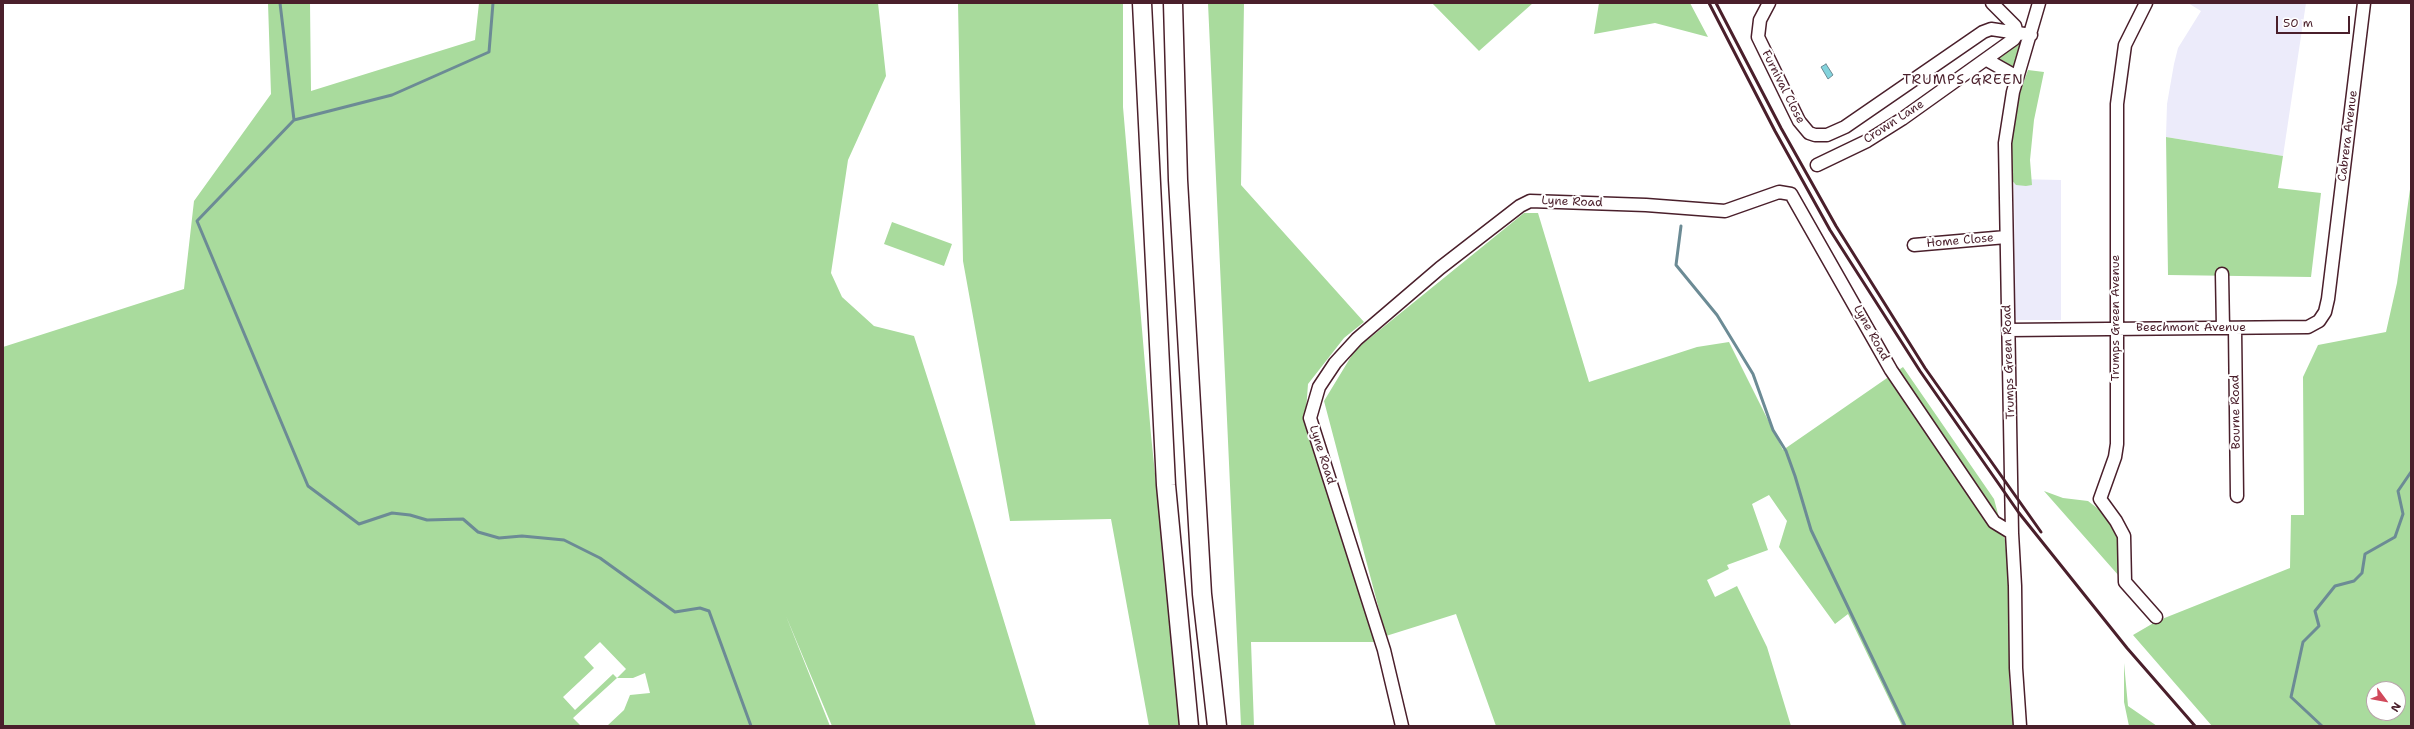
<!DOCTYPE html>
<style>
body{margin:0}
#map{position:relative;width:2414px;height:729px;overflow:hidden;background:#fff;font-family:"Shantell Sans",sans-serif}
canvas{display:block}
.frame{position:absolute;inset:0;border:4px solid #4a1f2b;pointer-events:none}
.north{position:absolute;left:2366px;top:681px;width:40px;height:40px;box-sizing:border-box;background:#fff;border:1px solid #b7a5aa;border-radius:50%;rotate:122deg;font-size:11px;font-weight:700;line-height:16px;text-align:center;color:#4a1f2b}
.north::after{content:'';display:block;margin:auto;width:14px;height:18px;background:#d1495b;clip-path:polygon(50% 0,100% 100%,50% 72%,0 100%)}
.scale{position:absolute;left:2276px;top:16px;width:74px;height:18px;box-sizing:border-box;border:2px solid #4a1f2b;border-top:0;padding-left:5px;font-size:12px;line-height:14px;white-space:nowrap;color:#4a1f2b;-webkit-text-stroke:3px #fff;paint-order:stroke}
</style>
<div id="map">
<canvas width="2414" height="729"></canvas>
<div class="frame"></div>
<div class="north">N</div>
<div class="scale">50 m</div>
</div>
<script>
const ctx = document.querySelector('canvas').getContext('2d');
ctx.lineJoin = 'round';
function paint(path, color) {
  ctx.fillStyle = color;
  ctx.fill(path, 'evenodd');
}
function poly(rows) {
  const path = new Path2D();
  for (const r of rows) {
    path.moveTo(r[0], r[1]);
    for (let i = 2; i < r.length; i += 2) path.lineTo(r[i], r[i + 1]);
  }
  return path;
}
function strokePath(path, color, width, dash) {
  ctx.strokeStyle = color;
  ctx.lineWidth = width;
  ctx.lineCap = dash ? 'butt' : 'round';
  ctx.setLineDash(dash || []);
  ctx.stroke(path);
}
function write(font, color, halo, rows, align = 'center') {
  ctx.font = font + ' "Shantell Sans",sans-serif';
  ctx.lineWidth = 4;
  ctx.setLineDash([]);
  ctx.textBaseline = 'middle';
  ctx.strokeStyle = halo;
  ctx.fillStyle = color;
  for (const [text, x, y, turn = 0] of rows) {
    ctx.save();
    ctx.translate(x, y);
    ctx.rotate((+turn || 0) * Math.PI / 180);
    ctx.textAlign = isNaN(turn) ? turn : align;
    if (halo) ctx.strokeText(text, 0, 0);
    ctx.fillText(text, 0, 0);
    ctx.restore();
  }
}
paint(poly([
 [2188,3,2306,3,2283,156,2166,137,2167,104,2174,64,2178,48,2201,11],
 [2014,179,2061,180,2061,320,2015,320]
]), '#ecebfa');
paint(poly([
 [268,3,310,3,311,91,475,40,479,3,878,3,886,76,848,160,831,273,842,297,874,326,914,336,974,523,1036,726,832,726,786,616,830,726,607,726,624,710,630,695,650,693,645,673,633,678,617,678,573,718,581,726,3,726,3,347,184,289,194,201,271,94],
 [600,642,626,669,617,678,613,674,575,710,563,697,594,668,584,657],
 [958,3,1123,3,1123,107,1151,435,1181,726,1149,726,1111,519,1010,521,963,261],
 [1208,3,1244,3,1241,185,1364,322,1344,338,1308,384,1305,425,1377,642,1251,642,1254,726,1241,726],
 [1432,3,1533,3,1479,51],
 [1599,3,1690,3,1708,37,1655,23,1594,34],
 [2021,39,2022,40,2014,69,1998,58,1999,55],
 [2028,70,2044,72,2034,120,2030,160,2032,185,2026,186,2016,185,2009,177,2015,106],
 [2166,137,2283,156,2278,188,2321,193,2311,277,2168,275],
 [2411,182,2411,726,2212,726,2133,635,2157,621,2290,568,2291,515,2304,515,2303,377,2318,345,2386,332,2397,283],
 [2374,689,2398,689,2398,713,2374,713],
 [1524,213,1538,213,1589,382,1697,347,1729,342,1783,450,1903,367,1994,499,2005,540,2010,592,2009,679,2013,726,1902,726,1848,614,1835,624,1779,547,1787,521,1769,495,1752,504,1768,550,1727,565,1729,569,1707,580,1715,597,1737,586,1767,647,1791,726,1496,726,1456,614,1386,636,1324,401,1355,350],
 [892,222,952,244,944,266,884,244],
 [2044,491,2063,498,2088,501,2105,514,2118,536,2119,576],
 [2124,663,2128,706,2157,726,2129,726,2124,702]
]), '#a9db9d');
const water = poly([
 [1826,64,1833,75,1828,79,1821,67,1826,64]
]);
paint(water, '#82d3dc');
strokePath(water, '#6c8b95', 1);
strokePath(poly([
 [280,3,294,120],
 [493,3,489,52,392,95,294,120,197,221,308,486,359,524,392,513,410,515,427,520,463,519,478,532,499,538,522,536,564,540,600,558,675,612,700,608,709,611,751,726],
 [1681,226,1676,265,1717,315,1753,374,1773,430,1786,451,1795,476,1811,530,1905,726],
 [2322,726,2291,697,2303,642,2319,626,2315,611,2335,586,2354,581,2362,573,2365,554,2395,537,2403,514,2398,491,2411,472]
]), '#6c8b95', 3);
const minor = poly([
 [1769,3,1760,20,1758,37,1799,121,1809,133,1815,135,1827,135,1845,127,1983,32,1991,29,2031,35],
 [2146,3,2125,45,2117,104,2117,444,2115,457,2100,499,2116,521,2124,536,2125,582,2156,617],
 [1987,60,2017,77],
 [1817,165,1867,141,1902,119,2014,39,2017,34,2015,26,1992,3],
 [1914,245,2006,237],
 [2222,274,2223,328],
 [2235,328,2237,496],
 [2008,330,2308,327,2319,321,2325,312,2328,299,2364,3],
 [1402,726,1384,650,1310,418,1319,387,1335,363,1357,339,1440,268,1520,206,1530,201,1646,205,1725,211,1779,192,1791,194,1891,370,1994,522,2012,533],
 [2020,726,2016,668,2015,586,2012,533,2005,143,2013,92,2039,3]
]);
const highway = poly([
 [1142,3,1166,485,1189,726],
 [1173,3,1178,180,1202,594,1217,726]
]);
strokePath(minor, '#4a1f2b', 15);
strokePath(highway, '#4a1f2b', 21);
strokePath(minor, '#fff', 12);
strokePath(highway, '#fff', 18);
strokePath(poly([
 [1709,3,1775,131,1830,230,1920,371,2019,513,2127,648,2195,726],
 [1716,3,1781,128,1836,226,1925,368,2041,532]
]), '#4a1f2b', 3);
write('12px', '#4a1f2b', '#fff', [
 ["Furnival Close",1783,87,63],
 ["Crown Lane",1894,122,-33],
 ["Cabrera Avenue",2348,136,-83],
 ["Lyne Road",1572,202,2],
 ["Home Close",1960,241,-5],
 ["Trumps Green Avenue",2116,318,-90],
 ["Beechmont Avenue",2191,328],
 ["Lyne Road",1871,333,61],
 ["Trumps Green Road",2009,362,-92],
 ["Bourne Road",2236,412,-91],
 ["Lyne Road",1322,455,72]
]);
ctx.letterSpacing = '1px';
write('14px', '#4a1f2b', '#fff', [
 ["TRUMPS GREEN",1963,80]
]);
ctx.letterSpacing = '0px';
</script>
